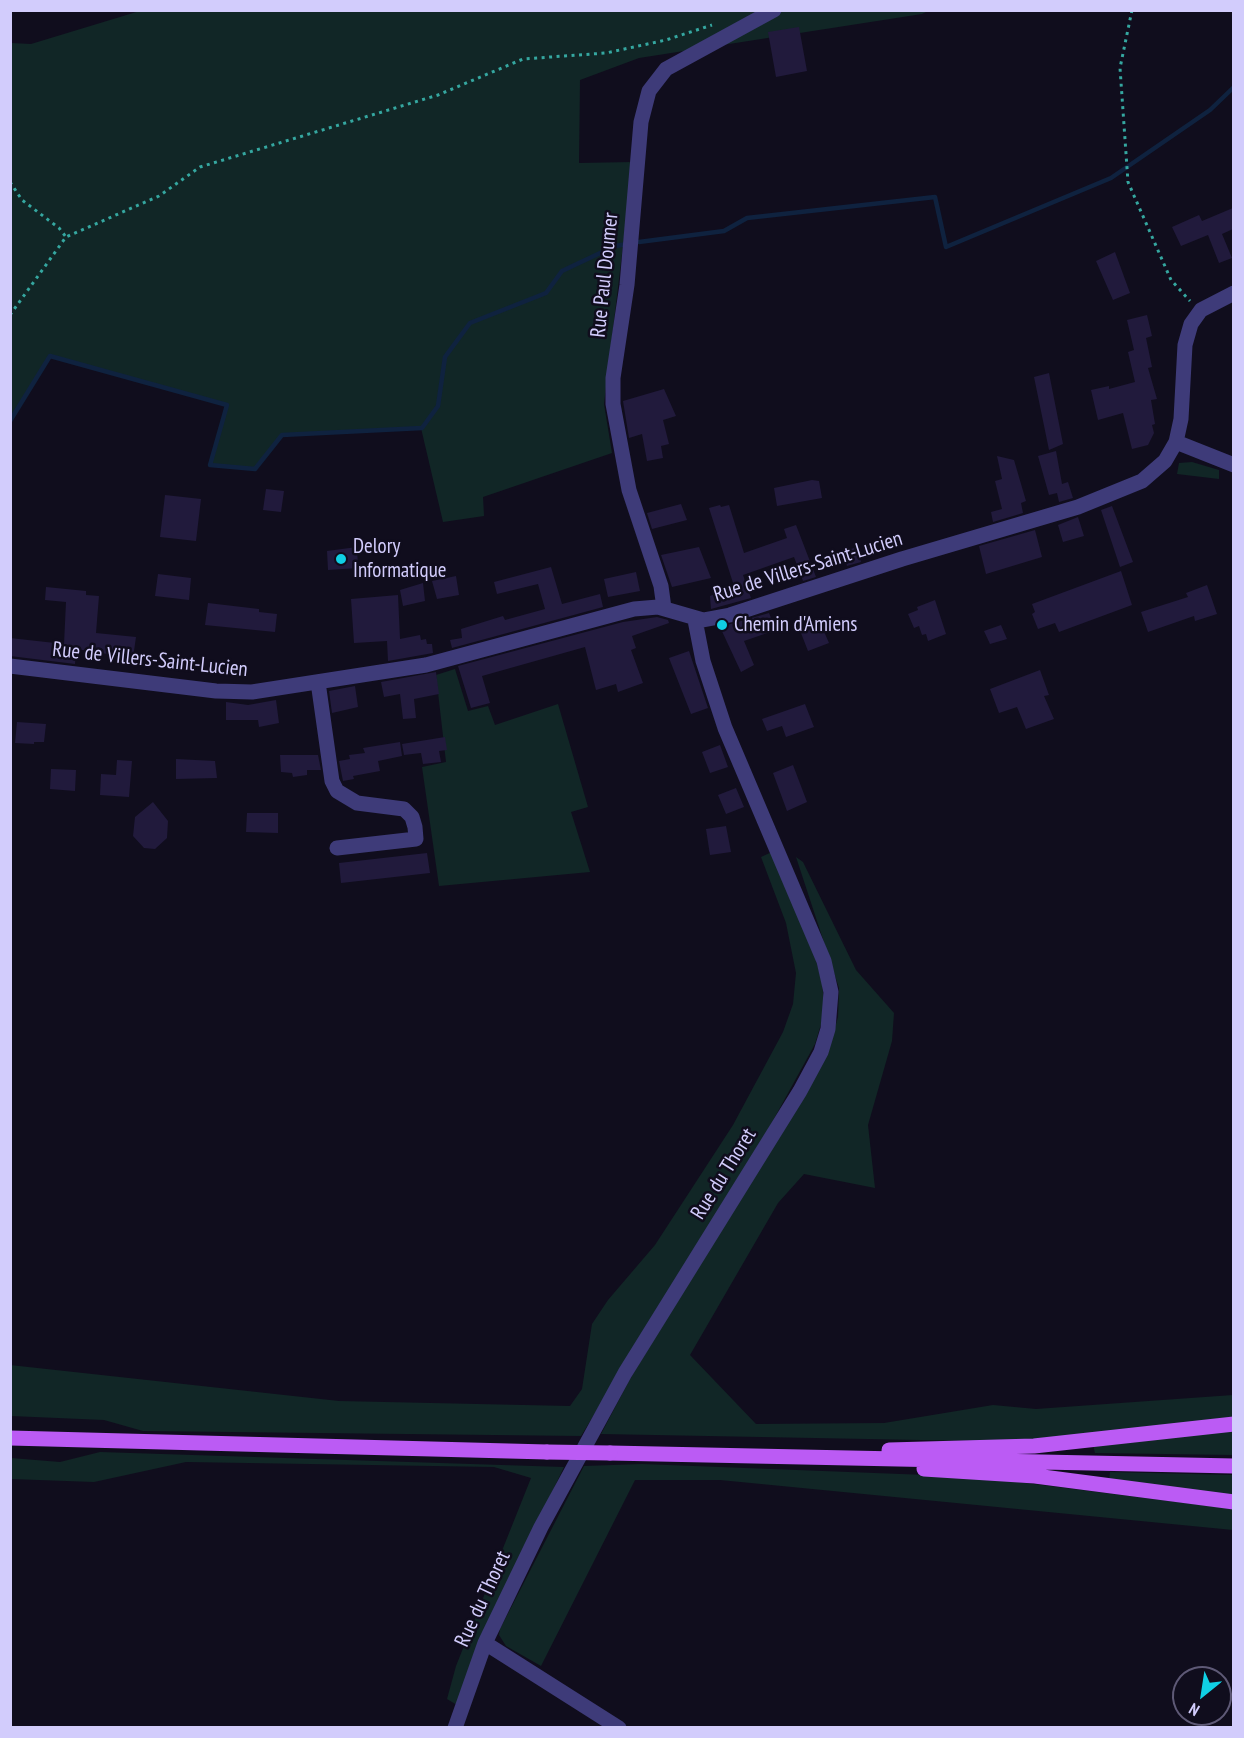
<!DOCTYPE html>
<style>
body{margin:0}
#map{position:relative;width:1244px;height:1738px;overflow:hidden;background:#100d1d;font-family:"PT Sans Narrow",sans-serif}
canvas{display:block}
.frame{position:absolute;inset:0;border:12px solid #d2ccfc;pointer-events:none}
.north{position:absolute;left:1172px;top:1666px;width:60px;height:60px;box-sizing:border-box;background:#100d1d;border:2px solid #5e5976;border-radius:50%;rotate:210deg;font-size:16px;font-weight:700;line-height:24px;text-align:center;color:#d2ccfc}
.north::after{content:'';display:block;margin:auto;width:21px;height:27px;background:#10cfe4;clip-path:polygon(50% 0,100% 100%,50% 72%,0 100%)}
</style>
<div id="map">
<canvas width="1244" height="1738"></canvas>
<div class="frame"></div>
<div class="north">N</div>
</div>
<script>
const ctx = document.querySelector('canvas').getContext('2d');
ctx.lineJoin = 'round';
function paint(path, color) {
  ctx.fillStyle = color;
  ctx.fill(path, 'evenodd');
}
function poly(rows) {
  const path = new Path2D();
  for (const r of rows) {
    path.moveTo(r[0], r[1]);
    for (let i = 2; i < r.length; i += 2) path.lineTo(r[i], r[i + 1]);
  }
  return path;
}
function strokePath(path, color, width, dash) {
  ctx.strokeStyle = color;
  ctx.lineWidth = width;
  ctx.lineCap = dash ? 'butt' : 'round';
  ctx.setLineDash(dash || []);
  ctx.stroke(path);
}
function write(font, color, halo, rows, align = 'center') {
  ctx.font = font + ' "PT Sans Narrow",sans-serif';
  ctx.lineWidth = 5;
  ctx.setLineDash([]);
  ctx.textBaseline = 'middle';
  ctx.strokeStyle = halo;
  ctx.fillStyle = color;
  for (const [text, x, y, turn = 0] of rows) {
    ctx.save();
    ctx.translate(x, y);
    ctx.rotate((+turn || 0) * Math.PI / 180);
    ctx.textAlign = isNaN(turn) ? turn : align;
    if (halo) ctx.strokeText(text, 0, 0);
    ctx.fillText(text, 0, 0);
    ctx.restore();
  }
}
paint(poly([
 [143,10,928,11,922,14,639,58,580,80,579,163,633,162,604,404,612,453,483,497,484,516,443,522,421,428,282,435,255,469,210,465,227,405,50,356,11,421,11,43,31,44],
 [1192,462,1219,470,1219,479,1177,474,1179,463],
 [455,669,468,711,488,706,495,725,558,704,588,807,571,812,590,872,439,886,422,767,446,762,436,675],
 [774,851,815,956,822,983,825,1011,815,1044,759,1146,581,1436,143,1431,104,1420,11,1416,10,1365,339,1401,570,1406,582,1389,592,1324,608,1300,655,1245,733,1125,783,1032,793,1004,796,973,786,923,761,857],
 [796,857,803,862,856,970,894,1013,892,1041,868,1125,875,1188,804,1174,778,1203,690,1355,756,1424,884,1423,993,1405,1036,1409,1233,1395,1233,1419,1027,1442,601,1434,630,1379,830,1045,838,1017,839,988],
 [1233,1430,1233,1455,1095,1453,1093,1445],
 [100,1452,564,1467,473,1657,457,1705,447,1699,456,1666,531,1478,494,1467,186,1462,94,1482,11,1479,11,1458,60,1462],
 [642,1464,978,1477,1233,1509,1233,1530,720,1480,635,1480,541,1666,506,1646,499,1635,500,1629,584,1466],
 [1110,1472,1233,1475,1233,1497,1109,1482]
]), '#112626');
strokePath(poly([
 [639,242,724,231,747,218,935,197,946,247,1111,178,1210,110,1234,87],
 [10,421,50,356,227,405,210,465,255,469,282,435,422,428,438,406,445,357,470,323,546,293,562,271,615,246,627,244]
]), '#0f223f', 4.5);
paint(poly([
 [799,27,807,71,776,77,768,32],
 [1233,208,1233,229,1222,234,1232,258,1219,263,1208,235,1181,246,1172,227,1199,215,1202,221],
 [1115,252,1130,293,1113,300,1096,261],
 [1147,315,1152,336,1146,338,1152,367,1148,368,1157,399,1151,400,1155,424,1152,425,1154,433,1148,445,1132,449,1123,413,1098,420,1091,390,1109,386,1109,389,1135,382,1128,352,1134,350,1127,320],
 [1049,373,1063,444,1049,450,1034,377],
 [664,389,676,416,663,420,669,444,661,446,663,458,647,461,642,434,629,438,623,401],
 [1056,451,1062,484,1068,482,1073,498,1059,502,1057,493,1049,495,1038,456],
 [997,456,1014,460,1026,501,1021,503,1023,513,993,522,991,512,1002,509,995,481,1002,479],
 [812,480,819,481,822,498,777,506,774,488],
 [266,489,284,491,281,512,263,510],
 [165,495,201,499,196,541,160,537],
 [681,504,687,520,652,529,647,513],
 [720,505,721,507,729,505,744,553,787,538,784,529,796,525,816,577,803,581,794,557,743,575,751,598,711,609,710,596,734,586,709,508],
 [1112,506,1133,562,1120,567,1101,510],
 [1078,517,1084,536,1063,542,1058,525],
 [1035,530,1042,557,986,574,979,546],
 [357,547,358,568,328,570,327,551],
 [699,547,711,578,672,587,661,555],
 [858,547,861,562,847,566,843,551],
 [551,567,562,604,600,594,603,607,452,648,450,640,462,638,461,629,503,616,505,620,545,609,538,584,497,594,494,582],
 [1121,571,1132,605,1059,632,1055,623,1038,629,1032,614,1035,612,1032,604],
 [636,572,640,591,608,597,604,579],
 [158,574,191,578,189,600,155,596],
 [456,576,459,595,437,599,432,581],
 [423,583,425,601,403,606,400,590],
 [1207,585,1217,614,1195,621,1194,616,1148,632,1141,612,1188,597,1186,593],
 [46,587,86,591,86,595,99,596,96,633,136,637,133,658,76,649,75,664,10,656,10,638,64,644,66,602,45,600],
 [398,595,400,639,420,635,421,640,426,639,427,644,432,644,433,653,388,661,387,641,354,643,351,599],
 [935,600,946,634,928,641,926,634,922,635,919,626,914,628,908,614,918,610,917,607],
 [208,603,259,609,259,612,277,614,275,632,205,625],
 [769,613,776,630,744,641,754,665,741,672,720,627],
 [657,617,668,620,669,623,632,636,636,648,631,650,643,683,618,692,616,684,596,690,585,647,482,676,490,703,471,708,458,666,623,622],
 [819,620,829,643,808,651,799,628],
 [1001,625,1007,639,990,644,984,631],
 [689,651,708,708,691,714,669,658],
 [1040,670,1049,695,1044,696,1054,719,1026,729,1017,707,999,713,990,689],
 [436,672,439,694,414,699,416,718,403,719,400,694,384,697,381,682],
 [355,686,358,707,332,713,329,691],
 [276,700,279,723,259,727,258,720,226,720,226,702,248,705],
 [805,704,814,727,786,737,782,726,767,731,762,719],
 [17,722,46,724,44,742,34,742,34,744,15,743],
 [445,737,447,750,439,751,441,762,423,764,421,753,404,755,402,744],
 [400,742,402,756,378,761,380,771,353,776,354,779,343,781,339,761,350,759,349,755,365,753,363,748],
 [720,745,728,767,710,773,702,752],
 [280,755,318,755,321,770,307,770,307,775,293,777,292,773,281,772],
 [176,759,215,761,217,778,176,779],
 [117,760,132,761,129,797,100,795,101,774,116,775],
 [793,765,807,802,787,811,773,773],
 [51,769,76,770,75,791,50,789],
 [736,788,744,807,726,814,718,795],
 [153,802,168,821,167,838,155,849,144,848,133,836,135,817],
 [247,813,278,813,278,833,246,832],
 [726,826,731,852,710,855,706,829],
 [427,853,430,873,341,883,339,863]
]), '#211a3c');
strokePath(poly([
 [1132,10,1120,68,1128,182,1171,280,1190,301],
 [10,182,22,200,59,228,66,237],
 [10,315,66,237,159,196,200,167,438,95,523,59,606,53,666,40,712,25]
]), '#35a7a0', 3, [3, 4.5]);
strokePath(poly([
 [1176,442,1234,465],
 [664,608,661,586,629,490,613,404,613,378,627,285,641,122,649,91,666,69,774,10],
 [10,666,216,691,252,692,426,665,634,609,658,607,703,620,730,615,902,559,1078,507,1142,481,1165,461,1176,442,1181,419,1185,345,1191,324,1201,310,1234,293],
 [318,682,332,781,337,791,357,803,404,809,412,817,415,827,416,839,337,848],
 [485,1643,619,1728],
 [455,1728,485,1643,541,1527,625,1373,800,1091,821,1052,828,1029,831,992,824,961,725,728,703,661,695,620]
]), '#3e3b79', 15);
strokePath(poly([
 [10,1438,547,1452],
 [889,1450,1034,1446,1234,1424],
 [610,1453,1234,1466],
 [924,1469,1035,1476,1234,1502]
]), '#bb5bf4', 15);
strokePath(poly([
 [547,1452,610,1453]
]), '#bb5bf4', 15);
for (const [x, y, r, color] of [
 [341,559,6,"#10cfe4"],
 [722,625,6,"#10cfe4"]
]) {
  const dot = new Path2D();
  dot.arc(x, y, r, 0, 2 * Math.PI);
  ctx.fillStyle = color;
  ctx.fill(dot);
  strokePath(dot, '#100d1d', 2);
}
write('21px', '#d2ccfc', '#100d1d', [
 ["Rue Paul Doumer",605,275,-84],
 ["Rue de Villers-Saint-Lucien",808,567,-17],
 ["Rue de Villers-Saint-Lucien",150,660,6],
 ["Rue du Thoret",724,1174,-58],
 ["Rue du Thoret",483,1599,-65]
]);
write('21px', '#d2ccfc', '#100d1d', [
 ["Delory",353,547],
 ["Informatique",353,571],
 ["Chemin d'Amiens",734,625]
], 'left');
</script>
